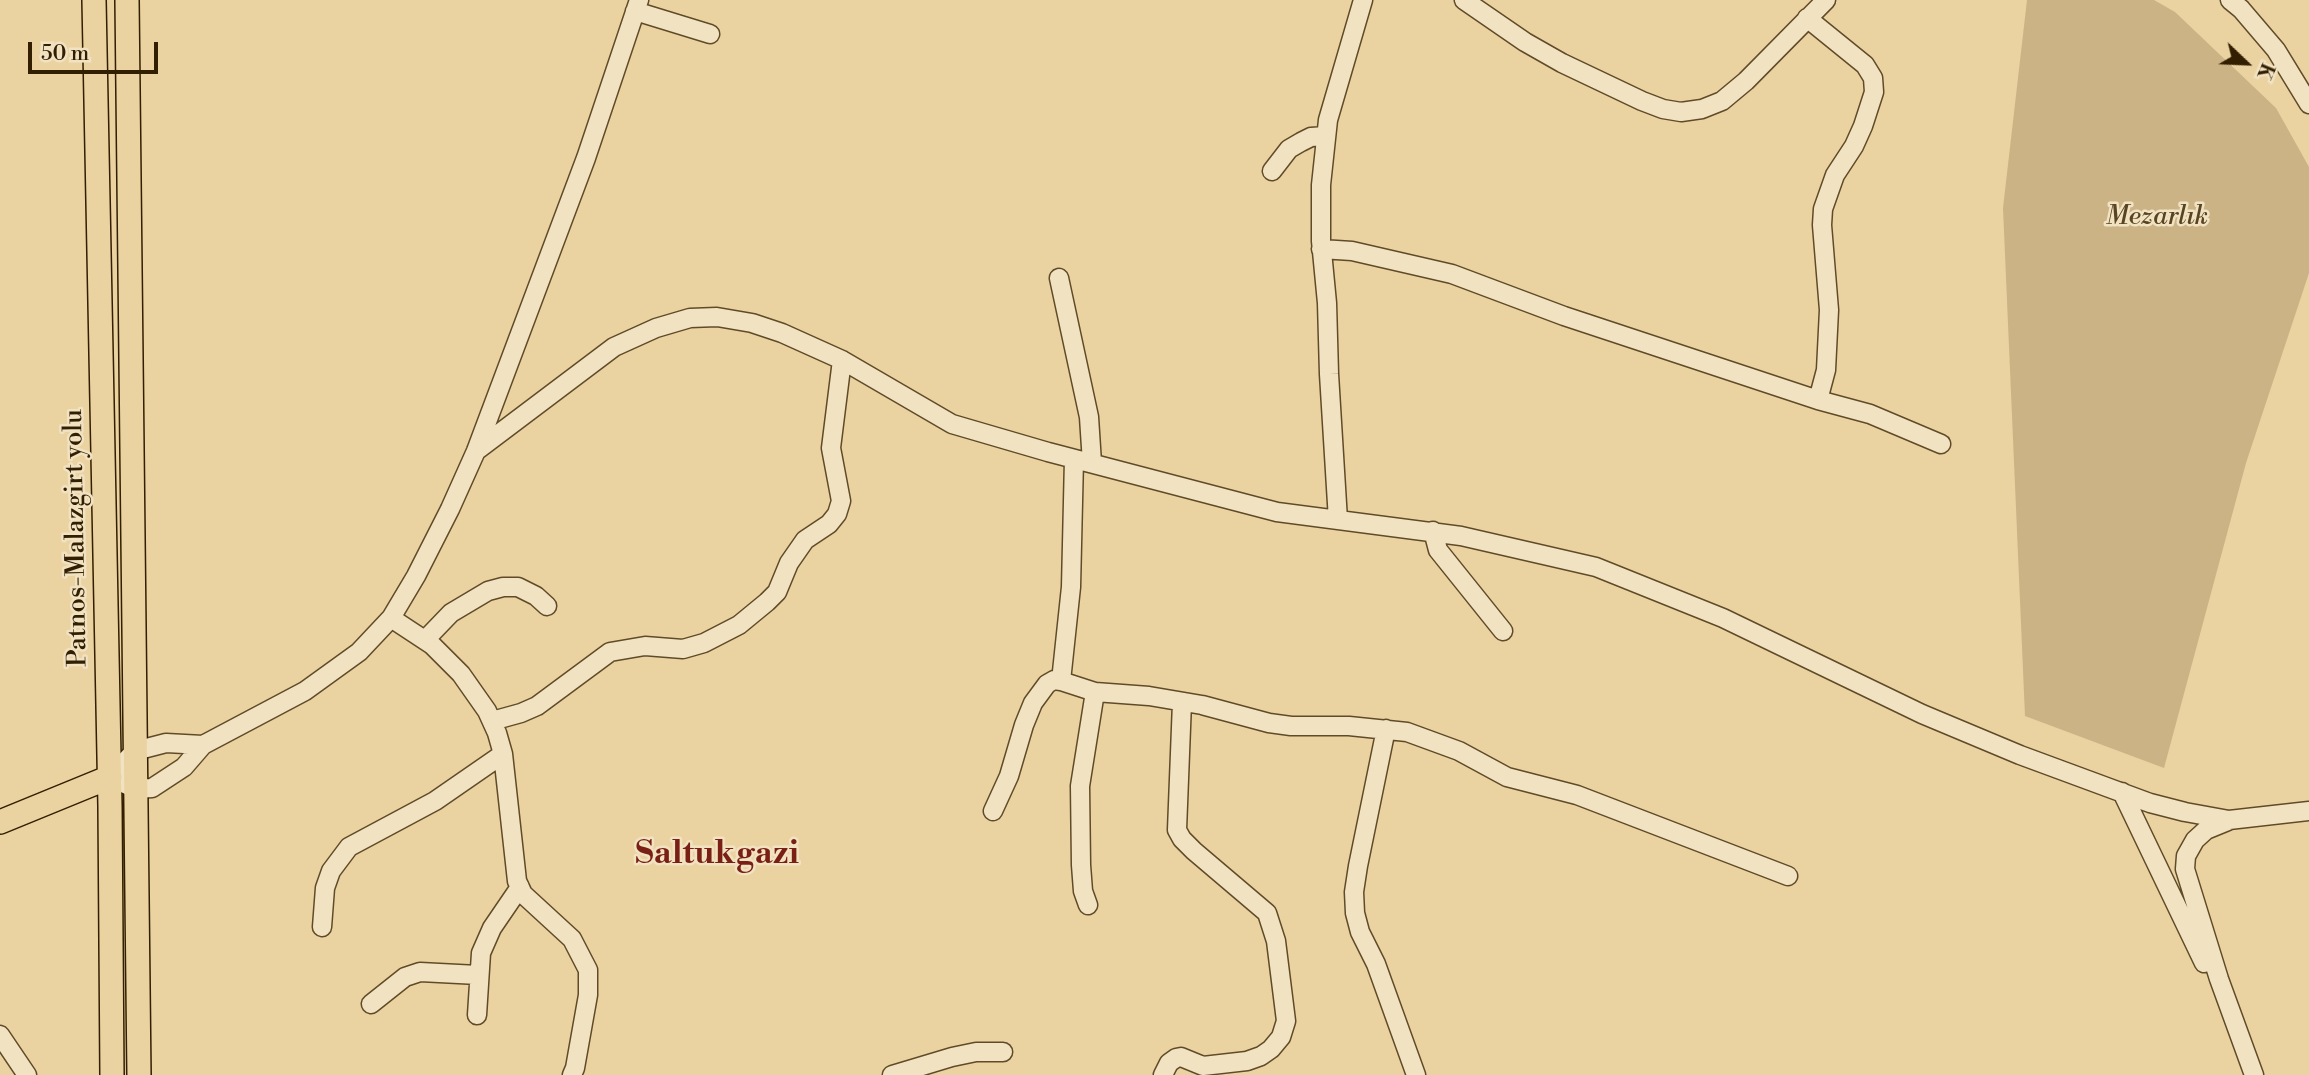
<!DOCTYPE html>
<meta charset="utf-8">
<style>
body{margin:0}
#map{position:relative;width:2309px;height:1075px;overflow:hidden;background:#ead2a1;font-family:"Libre Bodoni",serif}
canvas{display:block}
.north{position:absolute;left:2211px;top:28px;width:70px;height:70px;-webkit-text-stroke:5px #f1e2c2;paint-order:stroke;rotate:113deg;font-size:19px;font-weight:700;line-height:28px;text-align:center;color:#321e00}
.north::after{content:'';display:block;margin:auto;width:24px;height:32px;background:#321e00;clip-path:polygon(50% 0,100% 100%,50% 72%,0 100%)}
.scale{position:absolute;left:28px;top:42px;width:130px;height:32px;box-sizing:border-box;border:4px solid #321e00;border-top:0;padding-left:9px;font-size:21px;line-height:24px;white-space:nowrap;color:#321e00;-webkit-text-stroke:5px #f1e2c2;paint-order:stroke}
</style>
<div id="map">
<canvas width="2309" height="1075"></canvas>
<div class="north">K</div>
<div class="scale">50 m</div>
</div>
<script>
const ctx = document.querySelector('canvas').getContext('2d');
ctx.lineJoin = 'round';
function paint(path, color) {
  ctx.fillStyle = color;
  ctx.fill(path, 'evenodd');
}
function poly(rows) {
  const path = new Path2D();
  for (const r of rows) {
    path.moveTo(r[0], r[1]);
    for (let i = 2; i < r.length; i += 2) path.lineTo(r[i], r[i + 1]);
  }
  return path;
}
function strokePath(path, color, width, dash) {
  ctx.strokeStyle = color;
  ctx.lineWidth = width;
  ctx.lineCap = dash ? 'butt' : 'round';
  ctx.setLineDash(dash || []);
  ctx.stroke(path);
}
function write(font, color, halo, rows, align = 'center') {
  ctx.font = font + ' "Libre Bodoni",serif';
  ctx.lineWidth = 5;
  ctx.setLineDash([]);
  ctx.textBaseline = 'middle';
  ctx.strokeStyle = halo;
  ctx.fillStyle = color;
  for (const [text, x, y, turn = 0] of rows) {
    ctx.save();
    ctx.translate(x, y);
    ctx.rotate((+turn || 0) * Math.PI / 180);
    ctx.textAlign = isNaN(turn) ? turn : align;
    if (halo) ctx.strokeText(text, 0, 0);
    ctx.fillText(text, 0, 0);
    ctx.restore();
  }
}
paint(poly([
 [2027,0,2154,0,2175,12,2276,108,2309,167,2309,273,2246,463,2164,768,2025,716,2003,208]
]), '#cbb386');
const minor = poly([
 [1464,0,1525,42,1562,63,1642,101,1663,109,1681,112,1702,109,1722,101,1746,81,1826,0],
 [2230,0,2241,9,2276,50,2309,104],
 [635,11,710,34],
 [1807,18,1865,65,1873,78,1874,92,1863,126,1854,146,1835,175,1823,209,1822,225,1829,310,1826,370,1818,400],
 [1272,171,1289,149,1301,142,1311,137,1326,136],
 [1321,249,1352,251,1452,274,1564,316,1818,400,1870,414,1941,444],
 [1059,278,1089,417,1092,463],
 [476,451,614,347,656,328,690,318,717,317,752,323,782,333,842,360,952,424,1048,452,1277,512,1461,536,1596,567,1723,618,1922,714,2020,755,2150,803,2185,812,2229,820,2309,811],
 [1074,459,1071,587,1061,681,1095,692,1149,696,1202,705,1269,723,1291,726,1349,726,1407,732,1459,751,1507,777,1577,795,1788,876],
 [1338,520,1329,374,1327,303,1321,241,1321,185,1328,120,1363,0],
 [1433,531,1438,550,1503,631],
 [391,618,432,645,461,674,487,711,497,733,503,754,517,881,523,894,572,939,588,970,588,995,575,1068,572,1075],
 [425,640,451,613,488,591,503,587,518,587,536,596,547,606],
 [492,721,521,713,537,706,610,652,645,646,683,649,704,643,739,625,767,602,777,592,789,563,805,540,829,524,837,514,841,501,831,448,842,360],
 [1386,729,1358,866,1354,892,1355,913,1360,932,1376,964,1416,1075],
 [203,745,166,743,135,751,110,777,136,789,152,788,184,767,203,745,305,691,359,652,391,618,416,576,450,509,476,451,586,158,639,0],
 [2122,792,2204,963],
 [993,811,1009,776,1024,725,1033,703,1047,684,1054,680,1061,681],
 [2228,821,2206,830,2195,840,2186,856,2185,869,2219,979,2254,1075],
 [1088,905,1083,891,1081,865,1080,786,1095,692],
 [322,927,325,888,331,871,349,847,435,801,503,754],
 [371,1004,405,977,420,972,478,975],
 [477,1015,481,953,492,928,520,887],
 [0,1035,27,1075],
 [892,1075,952,1057,976,1052,1003,1052],
 [1163,1075,1169,1063,1176,1058,1181,1057,1203,1066,1247,1061,1261,1056,1271,1049,1281,1037,1286,1021,1276,941,1267,913,1194,851,1182,839,1177,830,1182,702]
]);
const major = poly([
 [94,0,110,806,112,1075],
 [127,0,139,1075],
 [0,822,110,777]
]);
strokePath(minor, '#604b28', 21);
strokePath(major, '#321e00', 26);
strokePath(minor, '#f1e2c2', 18);
strokePath(major, '#ead2a1', 23);
write('italic 26px', '#584322', '#f1e2c2', [
 ["Mezarlık",2157,218]
]);
write('26px', '#321e00', '#f1e2c2', [
 ["Patnos-Malazgirt yolu",77,538,-91]
]);
write('bold 33px', '#7a1f14', '#f1e2c2', [
 ["Saltukgazi",717,855]
]);
</script>
